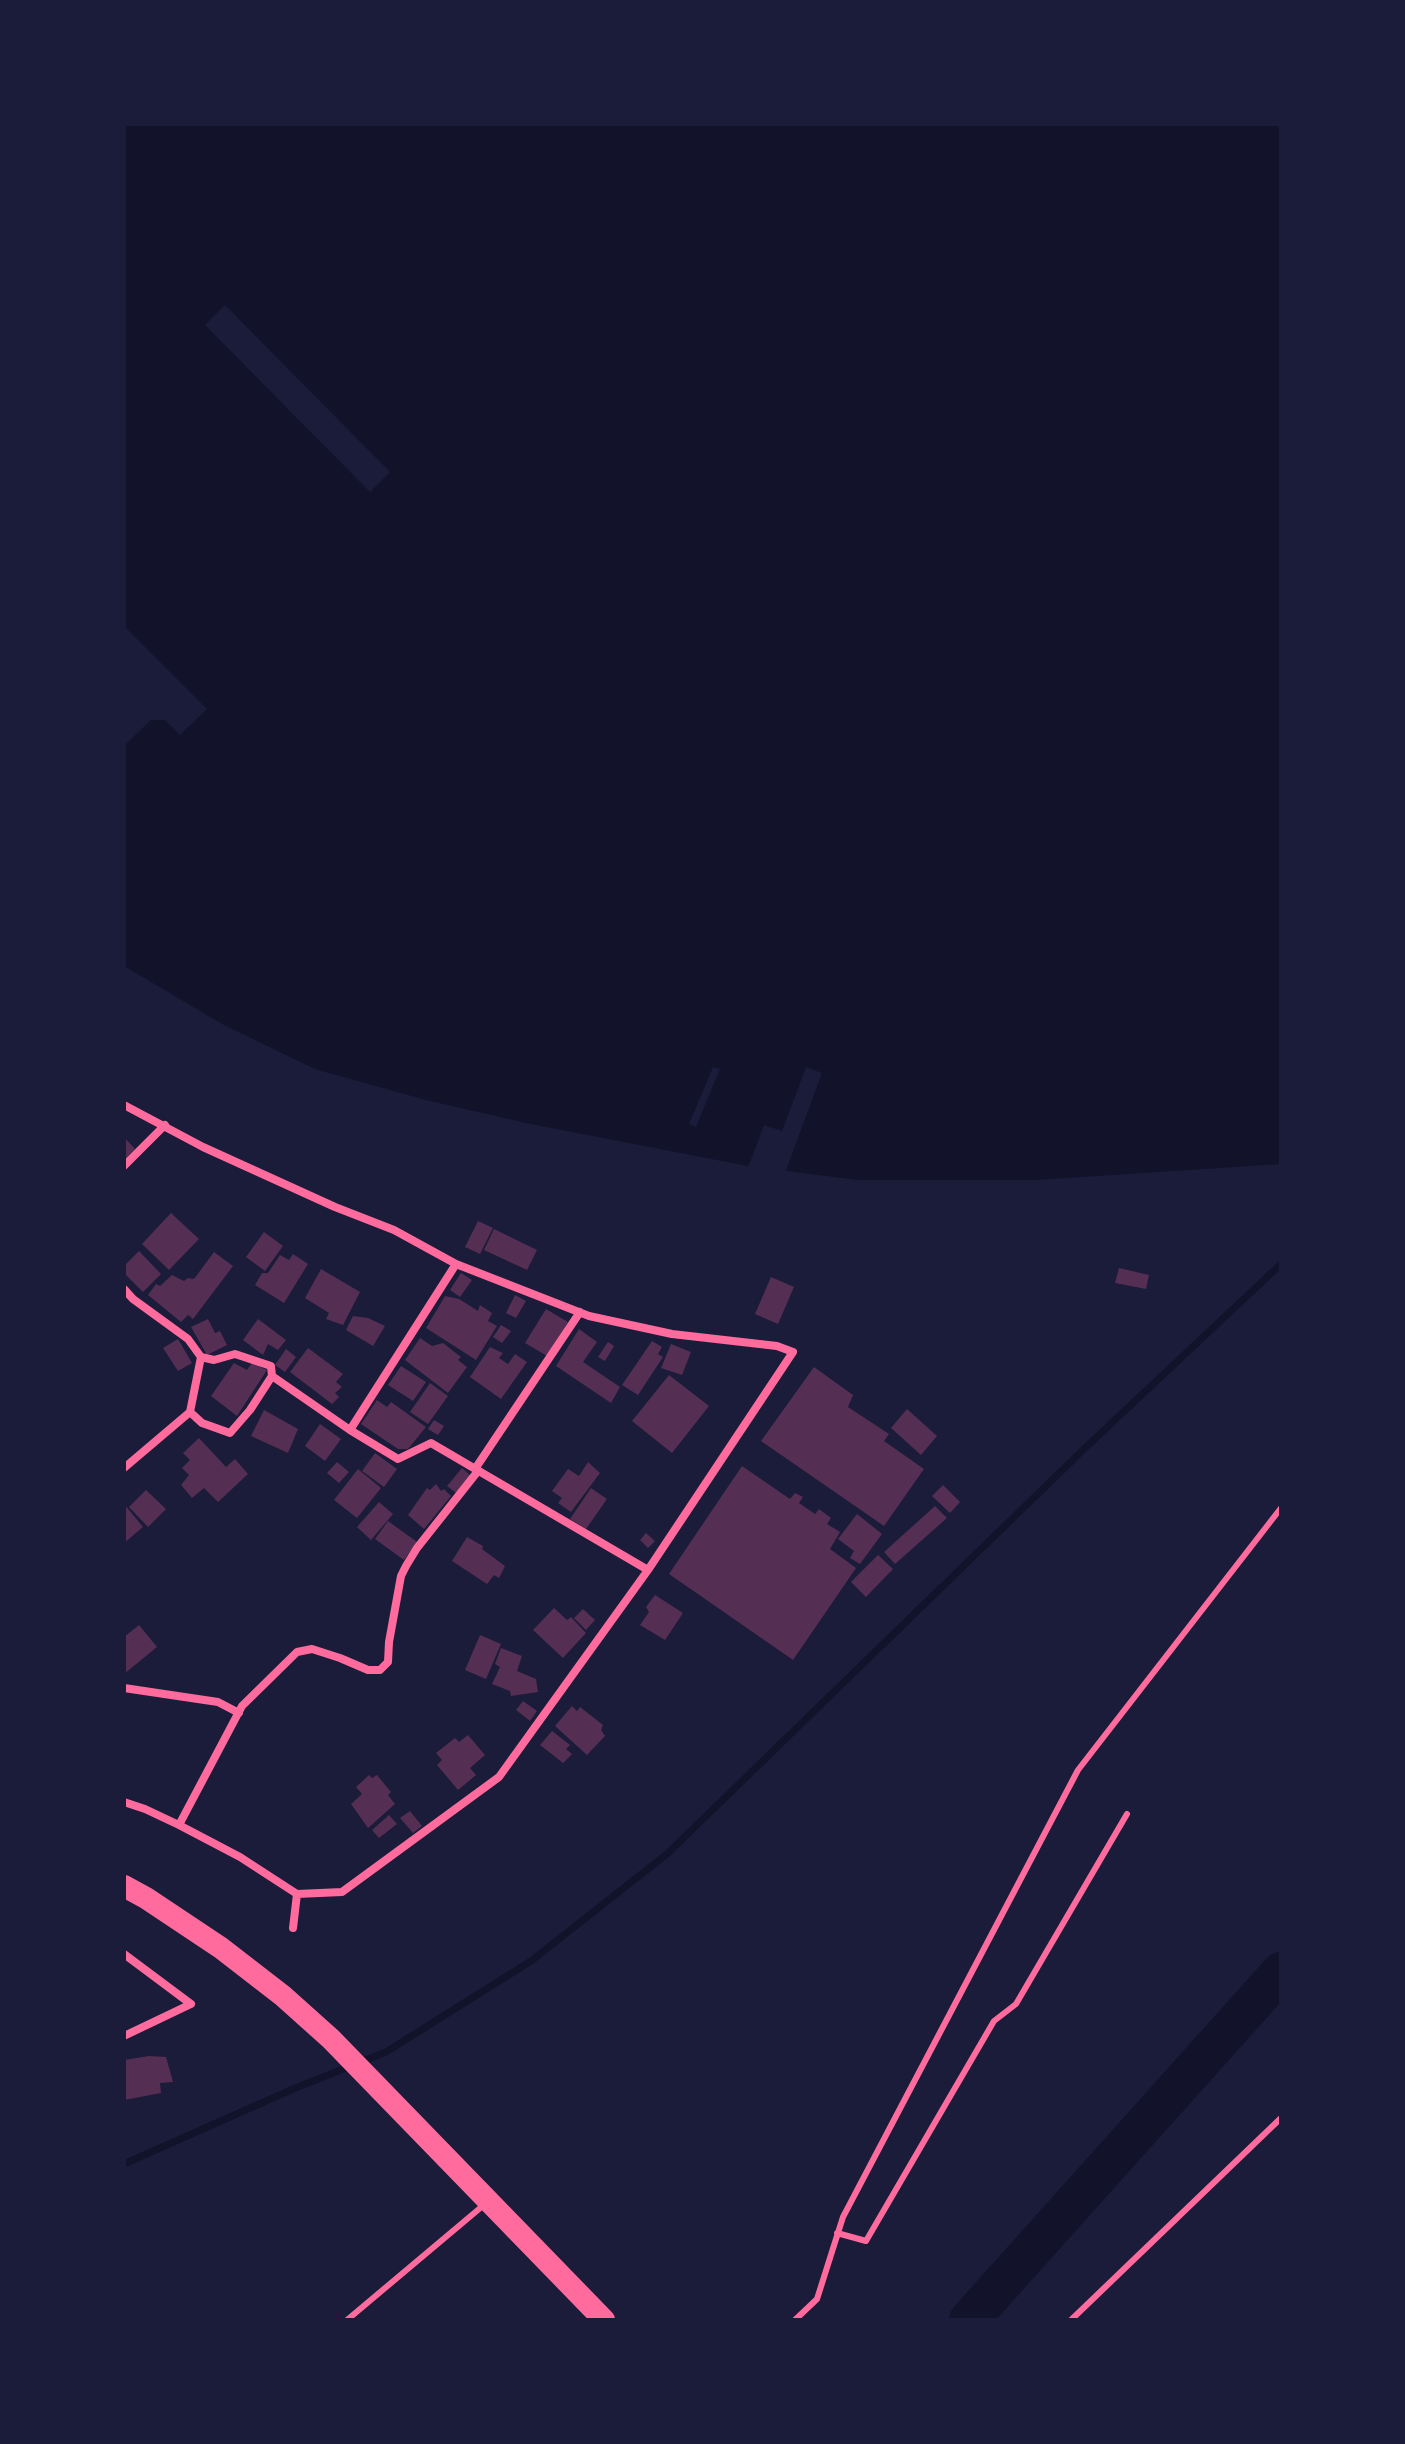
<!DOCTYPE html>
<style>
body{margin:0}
#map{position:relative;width:1405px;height:2444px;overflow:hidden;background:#1b1b3a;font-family:"DejaVu Sans",sans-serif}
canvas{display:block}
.frame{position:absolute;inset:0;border:126px solid #1b1b3a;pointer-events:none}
</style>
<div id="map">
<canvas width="1405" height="2444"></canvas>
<div class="frame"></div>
</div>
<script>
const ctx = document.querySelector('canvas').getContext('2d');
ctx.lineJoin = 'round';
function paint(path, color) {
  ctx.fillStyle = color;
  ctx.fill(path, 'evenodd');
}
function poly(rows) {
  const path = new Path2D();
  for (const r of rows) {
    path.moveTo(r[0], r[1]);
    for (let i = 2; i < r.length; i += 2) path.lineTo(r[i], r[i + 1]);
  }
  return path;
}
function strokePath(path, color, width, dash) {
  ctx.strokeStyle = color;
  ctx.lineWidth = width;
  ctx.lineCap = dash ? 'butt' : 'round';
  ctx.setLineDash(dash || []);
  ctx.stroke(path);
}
paint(poly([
 [124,124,1281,124,1281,1164,1035,1180,858,1180,748,1166,531,1124,426,1100,315,1069,224,1025,124,966,124,746,151,720,165,720,180,735,207,709,124,626]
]), '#12122b');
paint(poly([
 [225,305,390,472,370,492,205,325],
 [713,1067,720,1069,696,1127,689,1124],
 [806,1067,822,1073,784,1176,747,1170,764,1125,782,1131]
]), '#1b1b3a');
strokePath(poly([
 [124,2164,293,2089,386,2052,531,1961,667,1854,1084,1449,1281,1264]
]), '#12122b', 7);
strokePath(poly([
 [969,2320,1281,1972]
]), '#12122b', 40);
paint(poly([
 [124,1137,135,1149,124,1160],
 [171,1213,199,1239,169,1270,142,1244],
 [478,1221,493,1228,480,1254,465,1247],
 [494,1229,537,1250,527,1270,484,1250],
 [264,1232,283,1246,265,1271,246,1257],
 [139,1251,161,1274,143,1292,124,1273,124,1266],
 [214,1252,233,1266,193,1319,188,1315,181,1322,148,1295,156,1284,160,1286,172,1275,184,1281,188,1278,194,1279],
 [293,1254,308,1264,284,1303,255,1285,262,1273,268,1273,280,1255,289,1260],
 [1119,1268,1149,1275,1146,1289,1115,1283],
 [321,1269,360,1292,343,1325,326,1319,329,1313,305,1298],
 [461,1273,472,1280,460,1297,450,1290],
 [771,1277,794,1287,778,1324,755,1314],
 [515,1295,526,1301,516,1318,506,1313],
 [445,1296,459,1299,478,1311,480,1305,492,1313,488,1321,497,1326,476,1360,426,1328],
 [546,1309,568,1322,547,1356,525,1343],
 [353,1316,368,1318,385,1326,373,1346,346,1330],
 [208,1319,215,1333,220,1331,227,1345,207,1355,191,1327],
 [258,1319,286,1340,278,1350,268,1344,263,1355,243,1340],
 [501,1325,511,1331,502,1343,493,1337],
 [579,1329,597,1342,583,1362,620,1387,611,1403,556,1366],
 [420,1338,432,1346,443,1343,461,1357,458,1360,467,1367,448,1393,405,1360],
 [178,1339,192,1363,178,1371,163,1348],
 [652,1341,662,1347,658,1354,663,1357,638,1395,622,1385],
 [608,1342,614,1346,605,1361,598,1357],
 [671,1344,691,1352,682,1375,661,1368],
 [490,1347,503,1353,499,1358,508,1364,515,1354,527,1362,501,1399,470,1377],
 [308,1348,343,1374,336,1382,342,1387,335,1393,339,1397,332,1404,290,1372],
 [286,1349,296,1357,285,1372,275,1365],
 [234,1363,247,1370,252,1363,267,1370,237,1416,211,1396],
 [401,1366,426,1382,413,1401,388,1385],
 [814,1367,853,1395,848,1407,889,1434,884,1441,924,1469,884,1526,761,1441],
 [669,1375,709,1406,672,1453,632,1421],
 [430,1383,448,1396,428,1424,410,1412],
 [377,1400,387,1407,391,1402,426,1427,408,1449,398,1449,361,1424],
 [907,1409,937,1436,921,1455,891,1428],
 [264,1410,298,1429,288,1453,251,1436],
 [434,1420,444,1426,438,1435,428,1429],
 [320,1424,341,1439,325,1461,305,1446],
 [199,1438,226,1467,235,1459,248,1474,218,1502,204,1488,192,1498,181,1485,189,1475,182,1468,190,1460,183,1453],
 [375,1453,397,1469,384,1487,362,1471],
 [337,1462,349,1472,339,1483,327,1473],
 [588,1462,600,1473,571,1512,558,1503,562,1498,552,1491,568,1469,579,1476],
 [742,1466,790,1499,795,1493,803,1497,799,1503,815,1514,819,1509,831,1518,827,1524,840,1532,830,1549,856,1568,793,1660,669,1574],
 [462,1468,471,1476,456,1493,447,1486],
 [358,1469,381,1488,357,1518,334,1500],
 [436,1484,441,1491,444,1489,451,1496,424,1529,408,1515,427,1488,430,1490],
 [943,1485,960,1502,950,1513,932,1496],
 [591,1488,607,1499,586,1529,570,1519],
 [146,1490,166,1509,148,1527,129,1507],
 [379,1502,393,1514,371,1540,357,1527],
 [124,1504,143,1527,124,1543],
 [935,1506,947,1518,895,1564,884,1552],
 [857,1514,882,1534,860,1564,850,1558,854,1551,838,1539],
 [388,1521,417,1542,404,1560,375,1539],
 [646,1533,655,1541,648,1548,640,1540],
 [467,1537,483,1546,482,1549,505,1566,499,1578,494,1575,487,1584,452,1561],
 [878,1555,893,1569,866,1597,851,1582],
 [655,1595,683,1613,665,1640,640,1625,649,1612,646,1607],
 [554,1608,567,1620,571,1617,586,1633,563,1658,533,1630],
 [583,1609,595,1620,586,1630,574,1618],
 [139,1625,157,1647,124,1674,124,1637],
 [480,1635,501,1644,486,1679,465,1670],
 [501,1648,522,1656,517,1671,536,1679,538,1692,511,1696,510,1691,492,1684,500,1667,495,1664],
 [523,1701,537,1711,530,1721,516,1710],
 [572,1706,577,1711,580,1707,603,1725,601,1730,605,1736,587,1755,555,1726],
 [552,1731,570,1745,566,1749,572,1754,563,1763,540,1745],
 [468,1735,485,1755,470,1768,476,1775,458,1790,437,1765,442,1760,436,1753,455,1738,459,1742],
 [369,1775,372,1778,377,1775,391,1792,388,1795,395,1804,368,1828,351,1804,362,1794,356,1787],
 [410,1811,422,1826,413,1833,400,1818],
 [389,1815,397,1824,379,1838,372,1830],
 [149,2056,166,2057,173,2082,160,2083,161,2093,124,2100,124,2060]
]), '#542f53');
strokePath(poly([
 [837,2233,866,2241,994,2021,1016,2004,1127,1814],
 [347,2320,485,2204],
 [795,2320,817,2299,843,2217,1078,1770,1281,1508],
 [1071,2320,1281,2118]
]), '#ff6b9d', 6);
strokePath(poly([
 [124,1105,203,1147,335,1207,394,1230,456,1264,589,1316,672,1334,777,1346,793,1352,648,1570,499,1777,342,1892,297,1894],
 [124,1166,165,1125],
 [124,1289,133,1299,188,1339,201,1357,214,1360,235,1354,271,1366,272,1376,350,1430,398,1459,431,1443,648,1570],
 [190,1412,202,1423,230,1433,250,1410,272,1376],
 [350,1430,456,1264],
 [124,1468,190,1412,201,1357],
 [475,1469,580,1312],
 [124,1688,218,1702,239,1713],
 [124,1802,145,1809,179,1825,240,1857,297,1894,293,1928],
 [179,1825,242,1706,297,1652,312,1649,340,1658,368,1670,380,1670,388,1662,389,1642,401,1576,406,1566,417,1548,478,1471],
 [124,1954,191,2004,124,2036]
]), '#ff6b9d', 8);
strokePath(poly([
 [124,1886,146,1898,221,1948,283,1996,331,2039,604,2320]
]), '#ff6b9d', 22);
</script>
